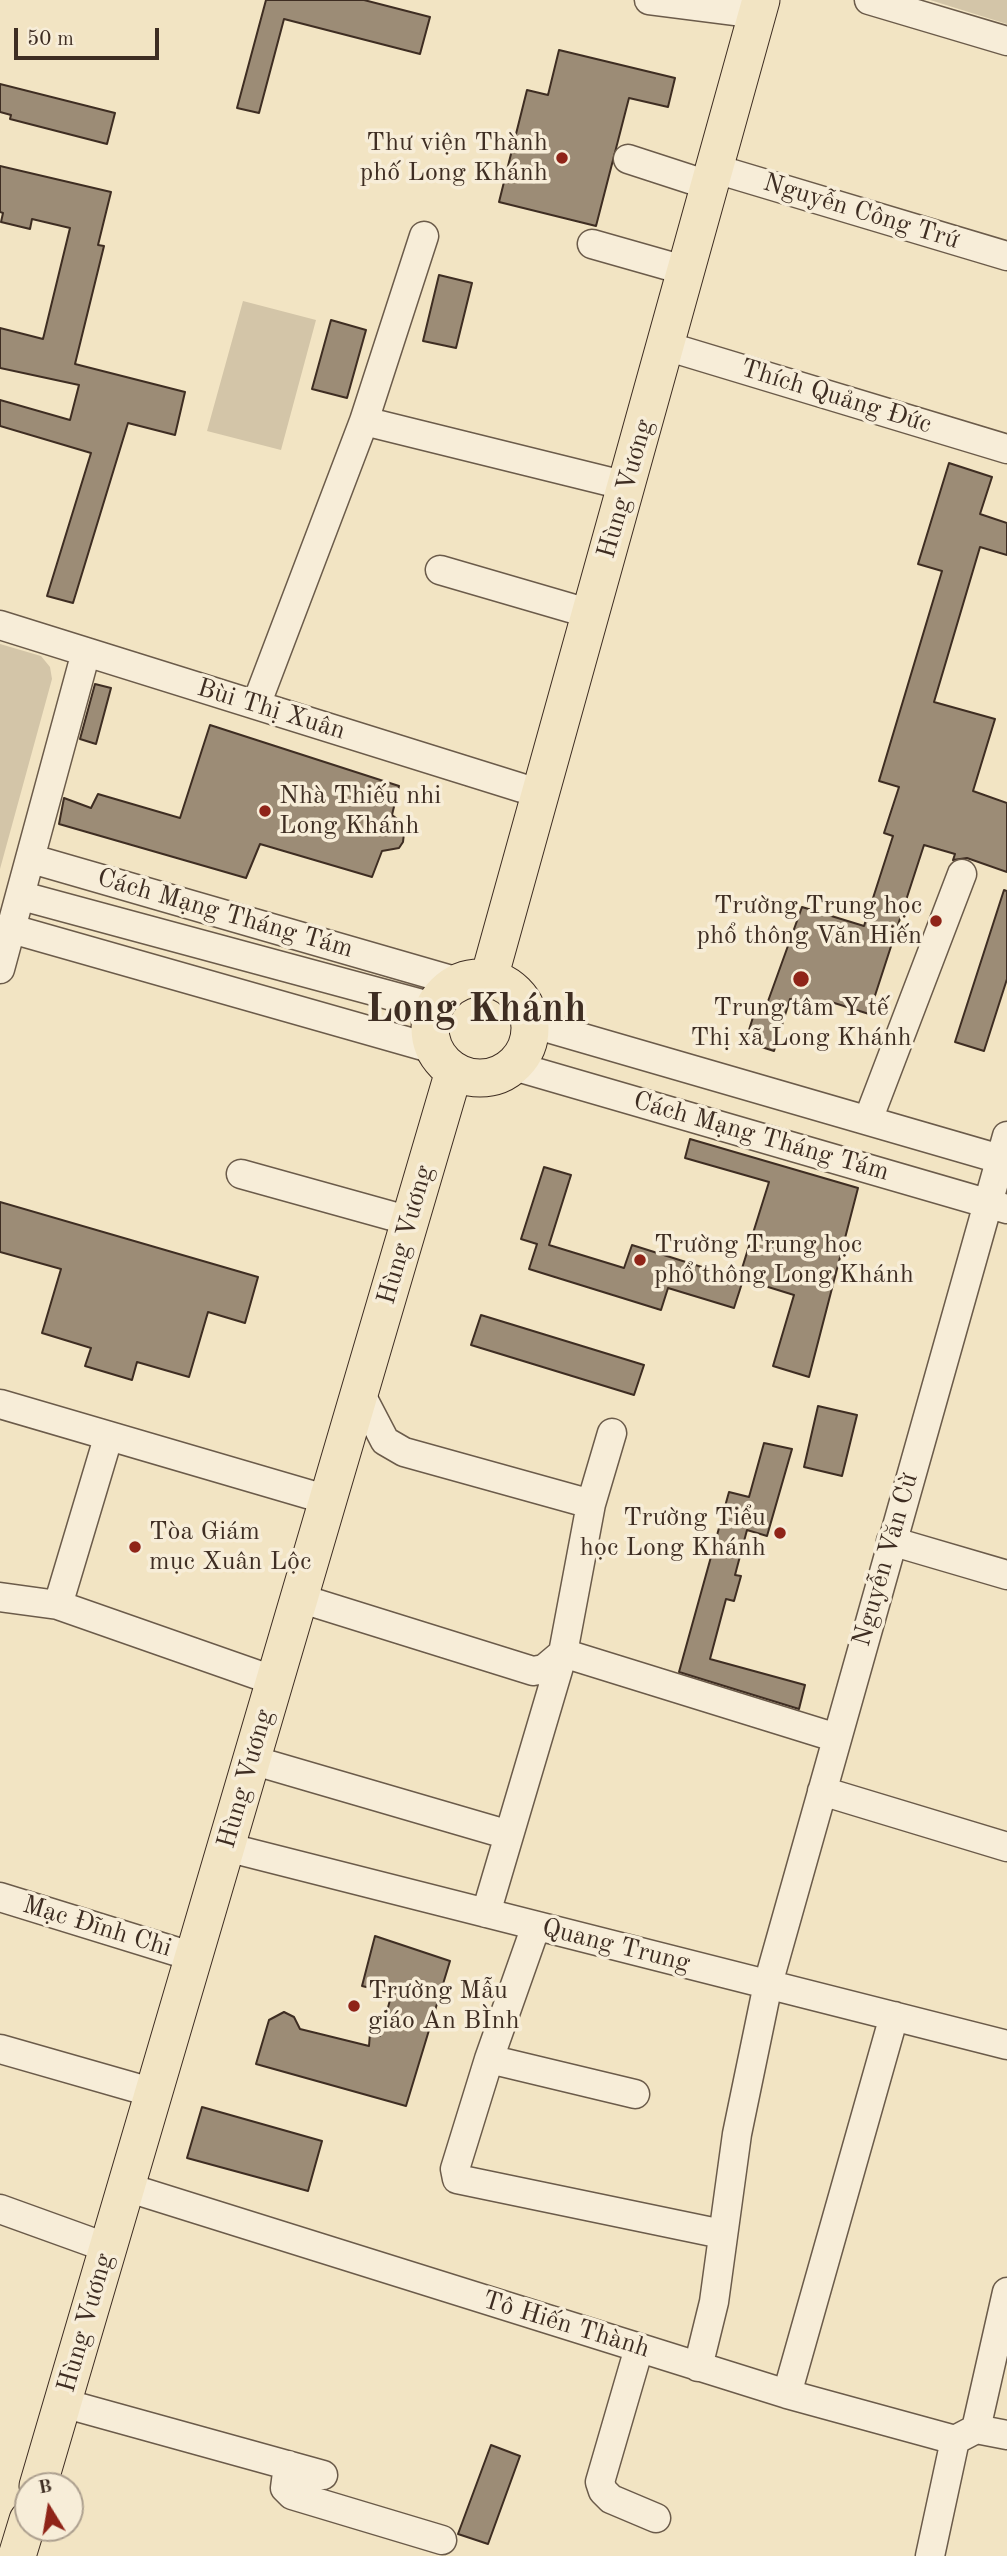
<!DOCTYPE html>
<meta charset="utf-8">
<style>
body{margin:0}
#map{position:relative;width:1007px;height:2556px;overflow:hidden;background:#f2e4c3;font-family:"Old Standard TT",serif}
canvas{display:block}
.north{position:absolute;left:14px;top:2472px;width:70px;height:70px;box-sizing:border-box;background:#f7edd8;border:2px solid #ada08f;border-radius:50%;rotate:349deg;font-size:19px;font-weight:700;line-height:28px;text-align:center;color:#3e2d22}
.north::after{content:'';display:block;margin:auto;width:24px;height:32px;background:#8f2418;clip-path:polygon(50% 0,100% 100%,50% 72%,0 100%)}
.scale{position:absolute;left:14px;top:28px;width:145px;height:32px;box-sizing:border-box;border:4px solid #3e2d22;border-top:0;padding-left:9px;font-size:21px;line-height:24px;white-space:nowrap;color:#3e2d22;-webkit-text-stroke:5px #f7edd8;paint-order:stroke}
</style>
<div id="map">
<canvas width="1007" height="2556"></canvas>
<div class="north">B</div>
<div class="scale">50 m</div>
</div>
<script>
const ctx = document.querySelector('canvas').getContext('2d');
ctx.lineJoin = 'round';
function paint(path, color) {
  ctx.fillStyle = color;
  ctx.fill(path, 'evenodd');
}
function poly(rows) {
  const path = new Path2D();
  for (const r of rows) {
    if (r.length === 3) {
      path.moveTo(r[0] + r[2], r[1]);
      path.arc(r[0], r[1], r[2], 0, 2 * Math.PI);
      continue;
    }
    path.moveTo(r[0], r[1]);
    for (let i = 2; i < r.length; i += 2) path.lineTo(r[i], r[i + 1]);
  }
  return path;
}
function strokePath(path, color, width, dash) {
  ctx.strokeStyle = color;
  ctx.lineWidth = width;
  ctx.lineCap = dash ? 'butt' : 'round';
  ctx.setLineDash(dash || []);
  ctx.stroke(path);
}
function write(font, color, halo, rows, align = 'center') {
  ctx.font = font + ' "Old Standard TT",serif';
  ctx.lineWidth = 7;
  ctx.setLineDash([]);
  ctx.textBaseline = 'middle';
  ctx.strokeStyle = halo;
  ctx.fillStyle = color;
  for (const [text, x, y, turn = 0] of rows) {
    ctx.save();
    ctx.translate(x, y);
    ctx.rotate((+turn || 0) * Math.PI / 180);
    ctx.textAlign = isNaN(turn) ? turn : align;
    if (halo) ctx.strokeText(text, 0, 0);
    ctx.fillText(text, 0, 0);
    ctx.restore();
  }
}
paint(poly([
 [930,0,1007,0,1007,24],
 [243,301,316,320,281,450,207,431],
 [0,644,41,656,50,667,52,679,0,869]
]), '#d3c5a8');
const building = poly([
 [266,0,364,0,430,17,420,54,284,19,259,113,237,108,266,0],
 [559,50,675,78,668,107,629,98,596,226,499,202,527,90,548,95,559,50],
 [0,84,115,113,107,144,10,119,11,115,0,112,0,84],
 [0,166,111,192,98,245,104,246,75,364,185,392,175,435,128,423,73,603,47,596,91,453,0,426,0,400,70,420,79,385,0,368,0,328,43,339,70,228,32,219,30,229,1,222,3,213,0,212,0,166],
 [439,275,472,283,456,348,423,341,439,275],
 [331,320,366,330,347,398,312,389,331,320],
 [949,463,992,477,980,514,1007,523,1007,555,980,547,934,702,995,719,973,791,1007,803,1007,872,967,858,953,860,955,854,924,845,869,1014,828,1001,825,1009,790,999,774,1051,749,1043,753,1031,749,1030,758,1001,767,1004,802,907,864,926,893,836,884,833,899,787,879,781,942,571,918,564,949,463],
 [95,684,111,688,96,744,80,739,95,684],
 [210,725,399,786,392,815,405,825,403,842,399,848,382,851,372,877,260,844,246,878,59,824,64,798,91,808,98,794,180,818,210,725],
 [1004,890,1007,891,1007,979,984,1051,955,1042,1004,890],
 [690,1139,858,1188,809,1377,773,1366,794,1295,739,1278,769,1182,685,1158,690,1139],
 [544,1167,571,1175,549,1245,624,1268,632,1245,743,1280,734,1308,668,1288,661,1310,529,1269,537,1244,521,1239,544,1167],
 [0,1202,258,1277,245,1323,208,1312,189,1377,137,1362,132,1380,85,1366,91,1348,42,1333,61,1269,0,1252,0,1202],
 [481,1315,644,1365,634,1395,471,1345,481,1315],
 [818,1406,857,1415,842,1476,804,1467,818,1406],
 [764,1443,792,1449,767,1536,747,1530,735,1575,741,1576,734,1601,726,1599,710,1659,805,1685,799,1709,679,1672,729,1492,749,1497,764,1443],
 [375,1936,450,1961,406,2106,256,2064,269,2020,284,2012,294,2017,300,2029,369,2046,370,2033,380,2036,392,1993,362,1986,375,1936],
 [202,2107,322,2141,308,2191,187,2158,202,2107],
 [491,2445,520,2456,488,2544,458,2534,491,2445]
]);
paint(building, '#9c8c76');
strokePath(building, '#3e2d22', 2);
const minor = poly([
 [649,0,759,14],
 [869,0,1007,41],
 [628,159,711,186],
 [716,169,1007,256],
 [592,244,687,271],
 [666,346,1007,449],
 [364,421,627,486],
 [440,570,591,614],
 [0,625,541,794],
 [256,705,364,421,424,236],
 [32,859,458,982],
 [22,896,433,1007],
 [12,929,434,1049],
 [0,969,86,652],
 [531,1023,1007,1161],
 [514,1066,1007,1209],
 [868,1120,962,874],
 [241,1174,410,1221],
 [360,1393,385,1441,404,1452,591,1504],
 [0,1404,328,1500],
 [891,1541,1007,1575],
 [0,1597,58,1605,275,1681],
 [299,1598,533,1671,544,1669,563,1653,837,1738],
 [58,1605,108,1438],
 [252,1760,509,1835],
 [822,1791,1007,1847],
 [226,1847,1007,2045],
 [0,1897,194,1957],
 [486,1913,563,1653,591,1504,612,1433],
 [536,1926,489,2059,455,2169,457,2179,722,2234],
 [0,2049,154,2093],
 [489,2059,635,2094],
 [126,2187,787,2394,955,2440,976,2429,1007,2435],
 [0,2209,108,2248],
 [639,2348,600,2482,603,2491,611,2499,656,2518],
 [698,2367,714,2302,737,2134,768,1984,1007,1136],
 [787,2394,894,2016],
 [63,2403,323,2475],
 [976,2429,1007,2292],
 [288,2465,285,2488,292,2495,442,2540],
 [930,2556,955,2440]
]);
const major = poly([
 [480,1028,50],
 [489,978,761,0],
 [38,2486,454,1071],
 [17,2556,28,2520]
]);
strokePath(minor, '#6b5b4a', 31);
strokePath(major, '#3e2d22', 39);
strokePath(minor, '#f7edd8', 28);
strokePath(major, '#f2e4c3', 37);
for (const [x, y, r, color] of [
 [562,158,7,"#8f2418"],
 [265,811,7,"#8f2418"],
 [936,921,7,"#8f2418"],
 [801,979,9,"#8f2418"],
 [640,1260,7,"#8f2418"],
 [780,1533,7,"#8f2418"],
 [135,1547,7,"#8f2418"],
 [354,2006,7,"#8f2418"]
]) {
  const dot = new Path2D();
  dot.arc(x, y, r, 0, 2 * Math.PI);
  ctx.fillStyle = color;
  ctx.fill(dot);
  strokePath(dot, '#f7edd8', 2.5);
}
write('26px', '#3e2d22', '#f7edd8', [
 ["Thư viện Thành",548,143,"right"],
 ["phố Long Khánh",548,173,"right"],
 ["Nhà Thiếu nhi",279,796],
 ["Long Khánh",279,826],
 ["Trường Trung học",922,906,"right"],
 ["phổ thông Văn Hiến",922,936,"right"],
 ["Trung tâm Y tế",801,1008,"center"],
 ["Thị xã Long Khánh",801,1038,"center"],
 ["Trường Trung học",654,1245],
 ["phổ thông Long Khánh",654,1275],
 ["Trường Tiểu",766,1518,"right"],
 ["học Long Khánh",766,1548,"right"],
 ["Tòa Giám",149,1532],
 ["mục Xuân Lộc",149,1562],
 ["Trường Mẫu",368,1991],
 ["giáo An BÌnh",368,2021]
], 'left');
write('26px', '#3e2d22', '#f7edd8', [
 ["Nguyễn Công Trứ",861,212,17],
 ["Thích Quảng Đức",836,397,17],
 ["Hùng Vương",626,489,-74],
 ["Bùi Thị Xuân",271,710,17],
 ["Cách Mạng Tháng Tám",225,914,16],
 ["Cách Mạng Tháng Tám",761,1137,16],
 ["Hùng Vương",406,1235,-74],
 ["Nguyễn Văn Cừ",886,1560,-74],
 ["Hùng Vương",246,1779,-74],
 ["Mạc Đĩnh Chi",97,1927,17],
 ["Quang Trung",616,1946,14],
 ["Hùng Vương",86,2323,-74],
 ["Tô Hiến Thành",566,2325,17]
]);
write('bold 40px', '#3e2d22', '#f7edd8', [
 ["Long Khánh",476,1011]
]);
</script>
